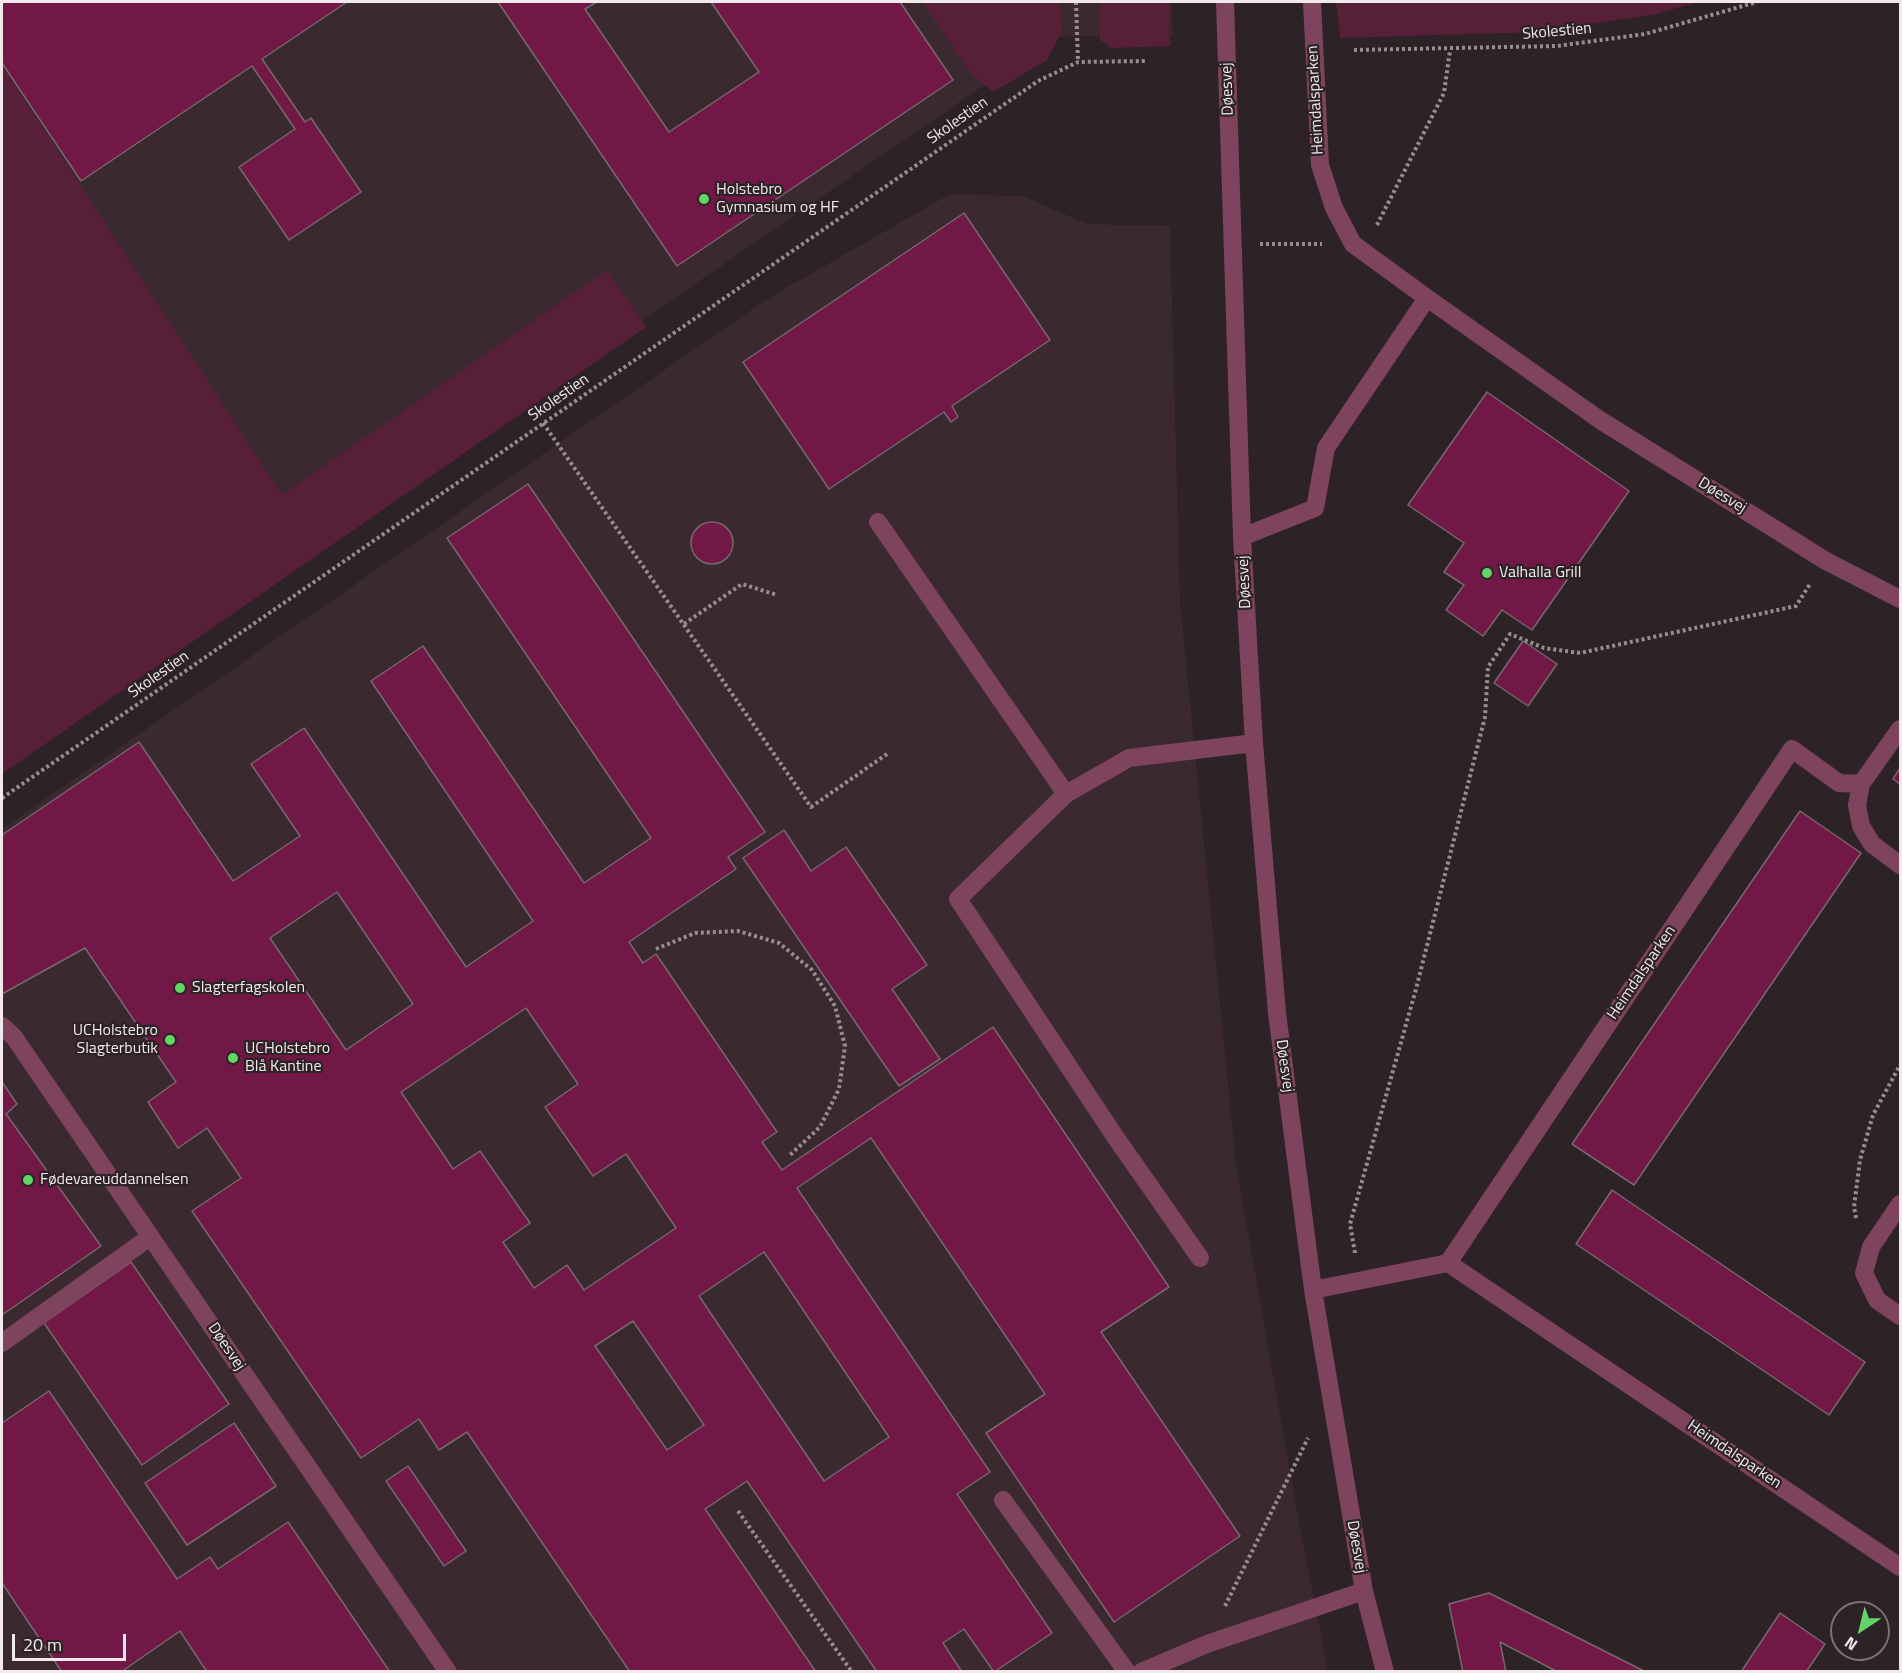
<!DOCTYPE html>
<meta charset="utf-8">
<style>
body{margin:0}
#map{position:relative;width:1902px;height:1673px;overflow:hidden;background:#2d2226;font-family:"Titillium Web",sans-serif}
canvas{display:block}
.frame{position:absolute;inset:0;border:3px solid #f1e9ec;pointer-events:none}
.north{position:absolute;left:1830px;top:1601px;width:60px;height:60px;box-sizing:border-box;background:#2d2226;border:2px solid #7b7275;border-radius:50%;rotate:215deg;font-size:16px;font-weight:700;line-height:24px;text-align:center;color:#f1e9ec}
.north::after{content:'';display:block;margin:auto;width:21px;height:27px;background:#63d468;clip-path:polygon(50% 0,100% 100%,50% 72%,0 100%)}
.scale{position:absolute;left:12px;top:1634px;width:114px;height:27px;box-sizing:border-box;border:3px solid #f1e9ec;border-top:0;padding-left:8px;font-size:18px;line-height:21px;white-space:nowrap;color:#f1e9ec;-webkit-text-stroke:4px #2d2226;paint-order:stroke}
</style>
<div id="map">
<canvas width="1902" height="1673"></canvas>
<div class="frame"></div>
<div class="north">N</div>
<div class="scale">20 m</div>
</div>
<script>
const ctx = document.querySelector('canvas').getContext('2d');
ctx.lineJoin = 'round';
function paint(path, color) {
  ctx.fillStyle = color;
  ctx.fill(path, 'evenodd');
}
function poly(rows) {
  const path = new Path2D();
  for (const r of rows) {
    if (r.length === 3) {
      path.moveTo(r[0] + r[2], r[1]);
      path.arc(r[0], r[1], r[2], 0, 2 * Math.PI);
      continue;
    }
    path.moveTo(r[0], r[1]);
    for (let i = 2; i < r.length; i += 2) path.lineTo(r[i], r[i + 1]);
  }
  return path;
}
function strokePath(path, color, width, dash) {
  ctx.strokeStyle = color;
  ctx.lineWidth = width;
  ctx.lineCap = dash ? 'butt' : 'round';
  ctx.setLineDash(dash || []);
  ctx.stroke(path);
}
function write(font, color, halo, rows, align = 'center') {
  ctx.font = font + ' "Titillium Web",sans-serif';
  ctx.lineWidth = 4.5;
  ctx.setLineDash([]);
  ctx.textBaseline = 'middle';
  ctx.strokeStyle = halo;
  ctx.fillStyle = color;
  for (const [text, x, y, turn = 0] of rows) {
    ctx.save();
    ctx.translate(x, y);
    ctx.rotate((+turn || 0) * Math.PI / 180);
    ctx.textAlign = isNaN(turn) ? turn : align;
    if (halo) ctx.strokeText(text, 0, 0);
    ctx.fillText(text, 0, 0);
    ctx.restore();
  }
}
paint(poly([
 [2,2,1171,2,1173,35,1054,37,2,761],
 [950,194,1023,196,1087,224,1170,226,1180,601,1236,1164,1298,1517,1328,1671,2,1671,2,829,767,299]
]), '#3b2930');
paint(poly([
 [922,2,1060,2,1062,31,1047,60,993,92,971,73],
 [1099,2,1169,2,1170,46,1112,48,1100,40],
 [1336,2,1698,2,1656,14,1538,32,1340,38],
 [2,65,282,495,607,270,646,327,2,774]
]), '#581f39');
const building = poly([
 [2,2,347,2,262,59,305,122,311,118,361,192,289,240,239,167,295,129,252,66,81,181,2,63,2,2],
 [498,2,597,2,585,9,669,132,759,72,711,2,900,2,953,80,677,266,498,2],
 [964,213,1050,340,952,406,958,417,951,422,944,412,829,489,743,362,964,213],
 [1487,392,1629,491,1532,630,1502,610,1483,636,1446,610,1464,585,1444,572,1464,543,1408,505,1487,392],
 [528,484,765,832,728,857,736,869,629,942,643,963,656,954,777,1132,762,1142,782,1170,993,1027,1169,1287,1101,1332,1240,1536,1114,1622,986,1433,1045,1394,871,1138,797,1188,990,1472,957,1494,1052,1633,994,1672,964,1629,943,1643,962,1672,877,1672,747,1481,705,1509,816,1672,630,1672,467,1432,439,1450,419,1419,361,1458,192,1211,241,1178,207,1128,178,1148,148,1102,176,1082,85,948,2,994,2,835,139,742,233,881,300,836,251,764,304,728,466,967,533,921,371,681,423,646,584,883,651,838,447,538,528,484],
 [337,892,413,1004,346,1050,270,938,337,892],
 [526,1008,578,1084,545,1107,593,1176,626,1154,676,1228,584,1290,567,1265,534,1288,503,1242,530,1223,480,1151,453,1169,401,1092,526,1008],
 [764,1252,889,1437,824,1481,699,1296,764,1252],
 [633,1321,704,1425,667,1450,595,1346,633,1321],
 [712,543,21],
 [1523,641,1557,664,1528,706,1494,683,1523,641],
 [1900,768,1900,784,1893,779,1900,768],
 [1800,811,1861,853,1634,1185,1572,1144,1800,811],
 [784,830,811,871,846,847,927,965,892,989,940,1059,899,1086,743,858,784,830],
 [2,1082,17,1104,6,1114,101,1246,2,1315,2,1082],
 [1612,1190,1865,1362,1829,1415,1576,1244,1612,1190],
 [131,1262,229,1404,142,1465,44,1323,131,1262],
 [49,1391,177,1579,210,1557,218,1569,288,1522,390,1672,207,1672,180,1631,121,1672,62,1672,2,1583,2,1423,49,1391],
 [234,1423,276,1486,187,1545,145,1483,234,1423],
 [408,1466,466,1551,444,1566,386,1481,408,1466],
 [1489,1593,1646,1672,1558,1672,1500,1642,1506,1672,1463,1672,1449,1604,1489,1593],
 [1780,1613,1825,1644,1806,1672,1741,1672,1780,1613]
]);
paint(building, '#711846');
strokePath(building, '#76686d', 1.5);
strokePath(poly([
 [1076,2,1078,62],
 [1354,50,1557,46,1645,34,1757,2],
 [1377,225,1444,93,1450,50],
 [1260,244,1322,244],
 [543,423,811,807,887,754],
 [684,624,742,584,777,595],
 [2,798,1038,81,1078,62,1145,61],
 [656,949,695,933,738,931,779,943,812,970,835,1006,845,1046,839,1089,820,1127,789,1156],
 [1856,1218,1854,1207,1860,1160,1873,1115,1900,1065],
 [1355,1253,1350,1224,1416,989,1485,717,1488,667,1510,634,1544,648,1580,653,1796,606,1810,584],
 [738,1511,852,1672],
 [1225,1606,1308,1438]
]), '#978e91', 4, [3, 3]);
strokePath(poly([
 [1225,2,1242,537,1254,743,1277,1013,1313,1290,1364,1591,1385,1672],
 [1312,2,1320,165,1334,208,1353,244,1427,298],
 [878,522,1066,794],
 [1242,537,1315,508,1326,448,1427,298,1600,420,1826,561,1900,599],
 [1900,729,1861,784,1857,805,1861,826,1872,844,1900,865],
 [1861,784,1839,783,1792,749,1448,1263,1900,1567],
 [2,1026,14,1037,448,1672],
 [1900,1204,1871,1247,1864,1273,1877,1300,1900,1316],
 [1200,1258,1114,1135,958,899,1066,794,1129,758,1254,743],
 [1313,1290,1448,1263],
 [2,1343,150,1237],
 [1003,1500,1127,1672],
 [1141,1672,1207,1644,1364,1591]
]), '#7e445d', 18);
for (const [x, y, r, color] of [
 [704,199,6,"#63d468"],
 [1487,573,6,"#63d468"],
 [180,988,6,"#63d468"],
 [170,1040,6,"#63d468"],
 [233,1058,6,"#63d468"],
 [28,1180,6,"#63d468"]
]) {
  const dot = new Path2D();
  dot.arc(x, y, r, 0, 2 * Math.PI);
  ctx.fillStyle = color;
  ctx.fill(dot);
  strokePath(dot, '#2d2226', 2);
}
write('16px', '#f1e9ec', '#2d2226', [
 ["Skolestien",1557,32,-5],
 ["Døesvej",1228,89,-92],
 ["Heimdalsparken",1316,100,-93],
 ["Skolestien",958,121,-35],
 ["Skolestien",559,398,-35],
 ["Døesvej",1722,496,32],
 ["Døesvej",1245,582,-93],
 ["Skolestien",159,675,-35],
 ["Heimdalsparken",1642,973,-56],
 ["Døesvej",1284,1066,82],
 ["Døesvej",226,1347,56],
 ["Heimdalsparken",1734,1455,34],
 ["Døesvej",1356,1547,80]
]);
write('16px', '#f1e9ec', '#2d2226', [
 ["Holstebro",716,190],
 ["Gymnasium og HF",716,208],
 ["Valhalla Grill",1499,573],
 ["Slagterfagskolen",192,988],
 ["UCHolstebro",158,1031,"right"],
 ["Slagterbutik",158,1049,"right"],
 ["UCHolstebro",245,1049],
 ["Blå Kantine",245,1067],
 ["Fødevareuddannelsen",40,1180]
], 'left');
</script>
